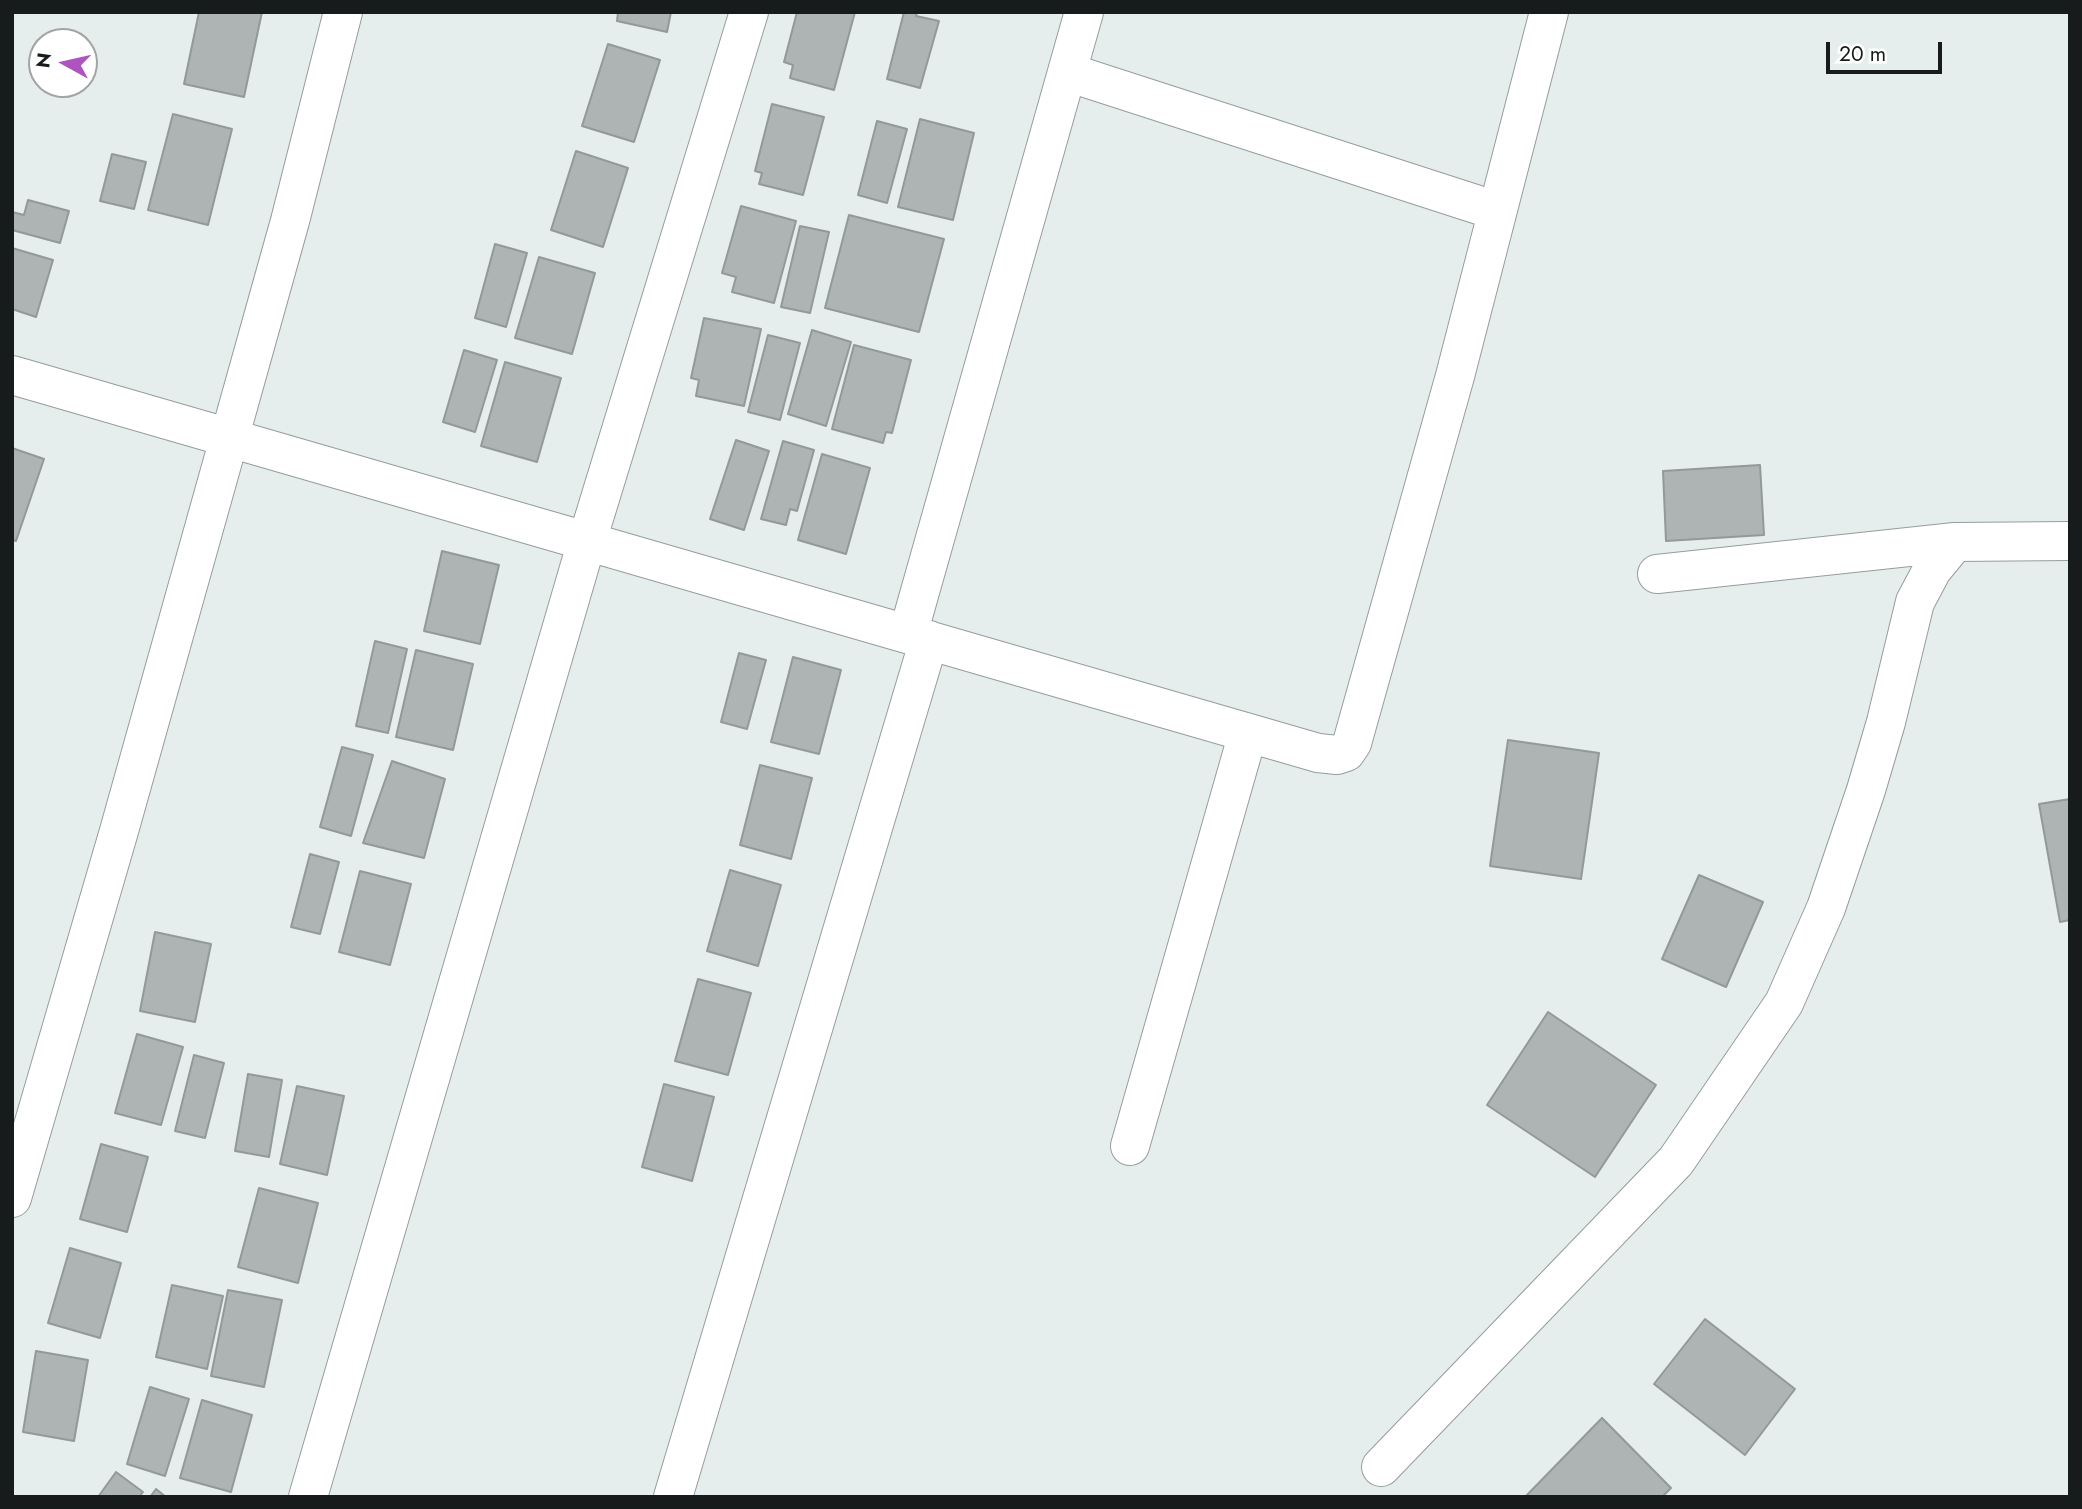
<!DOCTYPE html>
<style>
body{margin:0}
#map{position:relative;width:2082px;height:1509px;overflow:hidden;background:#e5eeec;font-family:Jost,sans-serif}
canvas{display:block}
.frame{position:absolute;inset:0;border:14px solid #181b1b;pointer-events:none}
.north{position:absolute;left:28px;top:28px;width:70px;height:70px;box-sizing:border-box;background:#fff;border:2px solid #a3a4a4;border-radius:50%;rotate:278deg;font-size:19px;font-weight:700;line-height:28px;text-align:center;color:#181b1b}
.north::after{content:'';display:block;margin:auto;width:24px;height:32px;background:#ae53bf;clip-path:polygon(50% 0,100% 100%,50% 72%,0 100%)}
.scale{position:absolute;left:1826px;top:42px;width:116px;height:32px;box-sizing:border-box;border:4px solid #181b1b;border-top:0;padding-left:9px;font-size:21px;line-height:24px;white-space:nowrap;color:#181b1b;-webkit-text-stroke:5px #fff;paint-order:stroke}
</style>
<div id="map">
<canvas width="2082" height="1509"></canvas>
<div class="frame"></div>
<div class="north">N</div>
<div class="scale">20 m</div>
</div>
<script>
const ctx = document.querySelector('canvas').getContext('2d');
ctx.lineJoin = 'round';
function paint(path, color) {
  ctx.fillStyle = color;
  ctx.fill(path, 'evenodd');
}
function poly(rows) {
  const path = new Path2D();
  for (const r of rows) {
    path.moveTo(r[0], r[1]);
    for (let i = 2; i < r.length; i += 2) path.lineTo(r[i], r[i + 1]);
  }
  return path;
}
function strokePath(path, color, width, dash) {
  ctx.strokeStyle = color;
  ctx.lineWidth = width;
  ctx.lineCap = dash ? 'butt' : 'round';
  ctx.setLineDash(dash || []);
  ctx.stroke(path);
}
const building = poly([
 [199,12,262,12,244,97,184,84,199,12],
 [618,12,671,12,667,32,617,21,618,12],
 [797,12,855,12,834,90,790,78,793,65,784,62,797,12],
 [904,12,917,12,916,16,939,21,920,88,887,79,904,12],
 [608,44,660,60,634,142,582,126,608,44],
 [772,104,824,117,803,195,759,184,762,173,755,171,772,104],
 [173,114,232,129,208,225,148,210,173,114],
 [920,119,974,133,953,220,898,207,920,119],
 [877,121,907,129,887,203,858,195,877,121],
 [576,151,628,168,603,247,551,230,576,151],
 [112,154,146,162,134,209,100,201,112,154],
 [28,200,69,211,60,243,12,230,12,212,24,215,28,200],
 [741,206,796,221,774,303,732,292,736,277,722,273,741,206],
 [849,215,944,239,919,332,825,308,849,215],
 [800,226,829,232,810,313,781,307,800,226],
 [495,244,527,253,506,327,475,318,495,244],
 [12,248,53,260,36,317,12,309,12,248],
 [539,257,595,273,572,354,515,338,539,257],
 [704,318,761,329,744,406,696,396,699,380,691,378,704,318],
 [812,330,851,342,826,426,788,414,812,330],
 [768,335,800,343,780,420,748,412,768,335],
 [854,345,911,360,892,433,886,432,883,443,832,429,854,345],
 [464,350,497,360,475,432,443,422,464,350],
 [505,362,561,378,537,462,481,446,505,362],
 [736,440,769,451,744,530,710,519,736,440],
 [783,441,814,450,797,511,790,509,786,525,761,519,783,441],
 [12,448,44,459,16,541,12,540,12,448],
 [822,454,870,468,846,554,798,540,822,454],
 [1760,465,1764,535,1666,541,1663,471,1760,465],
 [442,551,499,565,480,644,424,631,442,551],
 [375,641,407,649,388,733,356,726,375,641],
 [416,650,473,664,453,750,396,737,416,650],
 [739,653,766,660,747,729,721,722,739,653],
 [793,657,841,670,819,754,771,742,793,657],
 [1508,740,1599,753,1581,879,1490,866,1508,740],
 [342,747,373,755,351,836,320,827,342,747],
 [392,761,445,779,424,858,363,843,392,761],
 [760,765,812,778,791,859,740,845,760,765],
 [2070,799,2070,920,2060,922,2039,804,2070,799],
 [310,854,339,862,320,934,291,927,310,854],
 [730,870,781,885,758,966,707,951,730,870],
 [360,871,411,884,390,965,339,952,360,871],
 [1699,875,1763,902,1726,987,1662,959,1699,875],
 [155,932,211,944,195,1022,140,1011,155,932],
 [698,979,751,993,728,1075,675,1061,698,979],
 [1548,1012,1656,1085,1595,1177,1487,1105,1548,1012],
 [137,1034,183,1047,161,1125,115,1113,137,1034],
 [194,1055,224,1063,205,1138,175,1131,194,1055],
 [248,1074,282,1080,269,1157,235,1151,248,1074],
 [664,1084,714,1097,692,1181,642,1167,664,1084],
 [297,1086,344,1096,327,1175,280,1164,297,1086],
 [101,1144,148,1157,127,1232,80,1219,101,1144],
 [259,1188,318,1203,298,1283,238,1267,259,1188],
 [70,1248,121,1263,100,1338,48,1323,70,1248],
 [172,1285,223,1296,207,1369,156,1357,172,1285],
 [228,1290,282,1300,264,1387,211,1376,228,1290],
 [1705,1319,1795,1389,1745,1455,1654,1384,1705,1319],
 [36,1351,88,1360,74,1441,23,1432,36,1351],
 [150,1387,189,1399,165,1476,127,1464,150,1387],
 [202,1400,252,1415,231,1492,180,1478,202,1400],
 [1602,1418,1671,1488,1662,1497,1525,1497,1602,1418],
 [116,1472,143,1492,139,1497,98,1497,116,1472],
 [156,1489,166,1497,150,1497,156,1489]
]);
paint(building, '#adb4b3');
strokePath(building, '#929a98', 2);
const street = poly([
 [1067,72,1497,211],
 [12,375,1318,753,1337,755,1346,752,1352,743,1455,376,1549,12],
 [1657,574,1955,542,2070,541],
 [908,634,1084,12],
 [1130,1146,1248,733],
 [12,1198,119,831,229,439,290,221,343,12],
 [1381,1467,1676,1161,1784,1003,1826,908,1866,790,1886,722,1915,602,1932,570,1955,542],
 [308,1497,587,541,749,12],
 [673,1497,929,640]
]);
strokePath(street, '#969d9b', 40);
strokePath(street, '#fff', 38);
</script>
